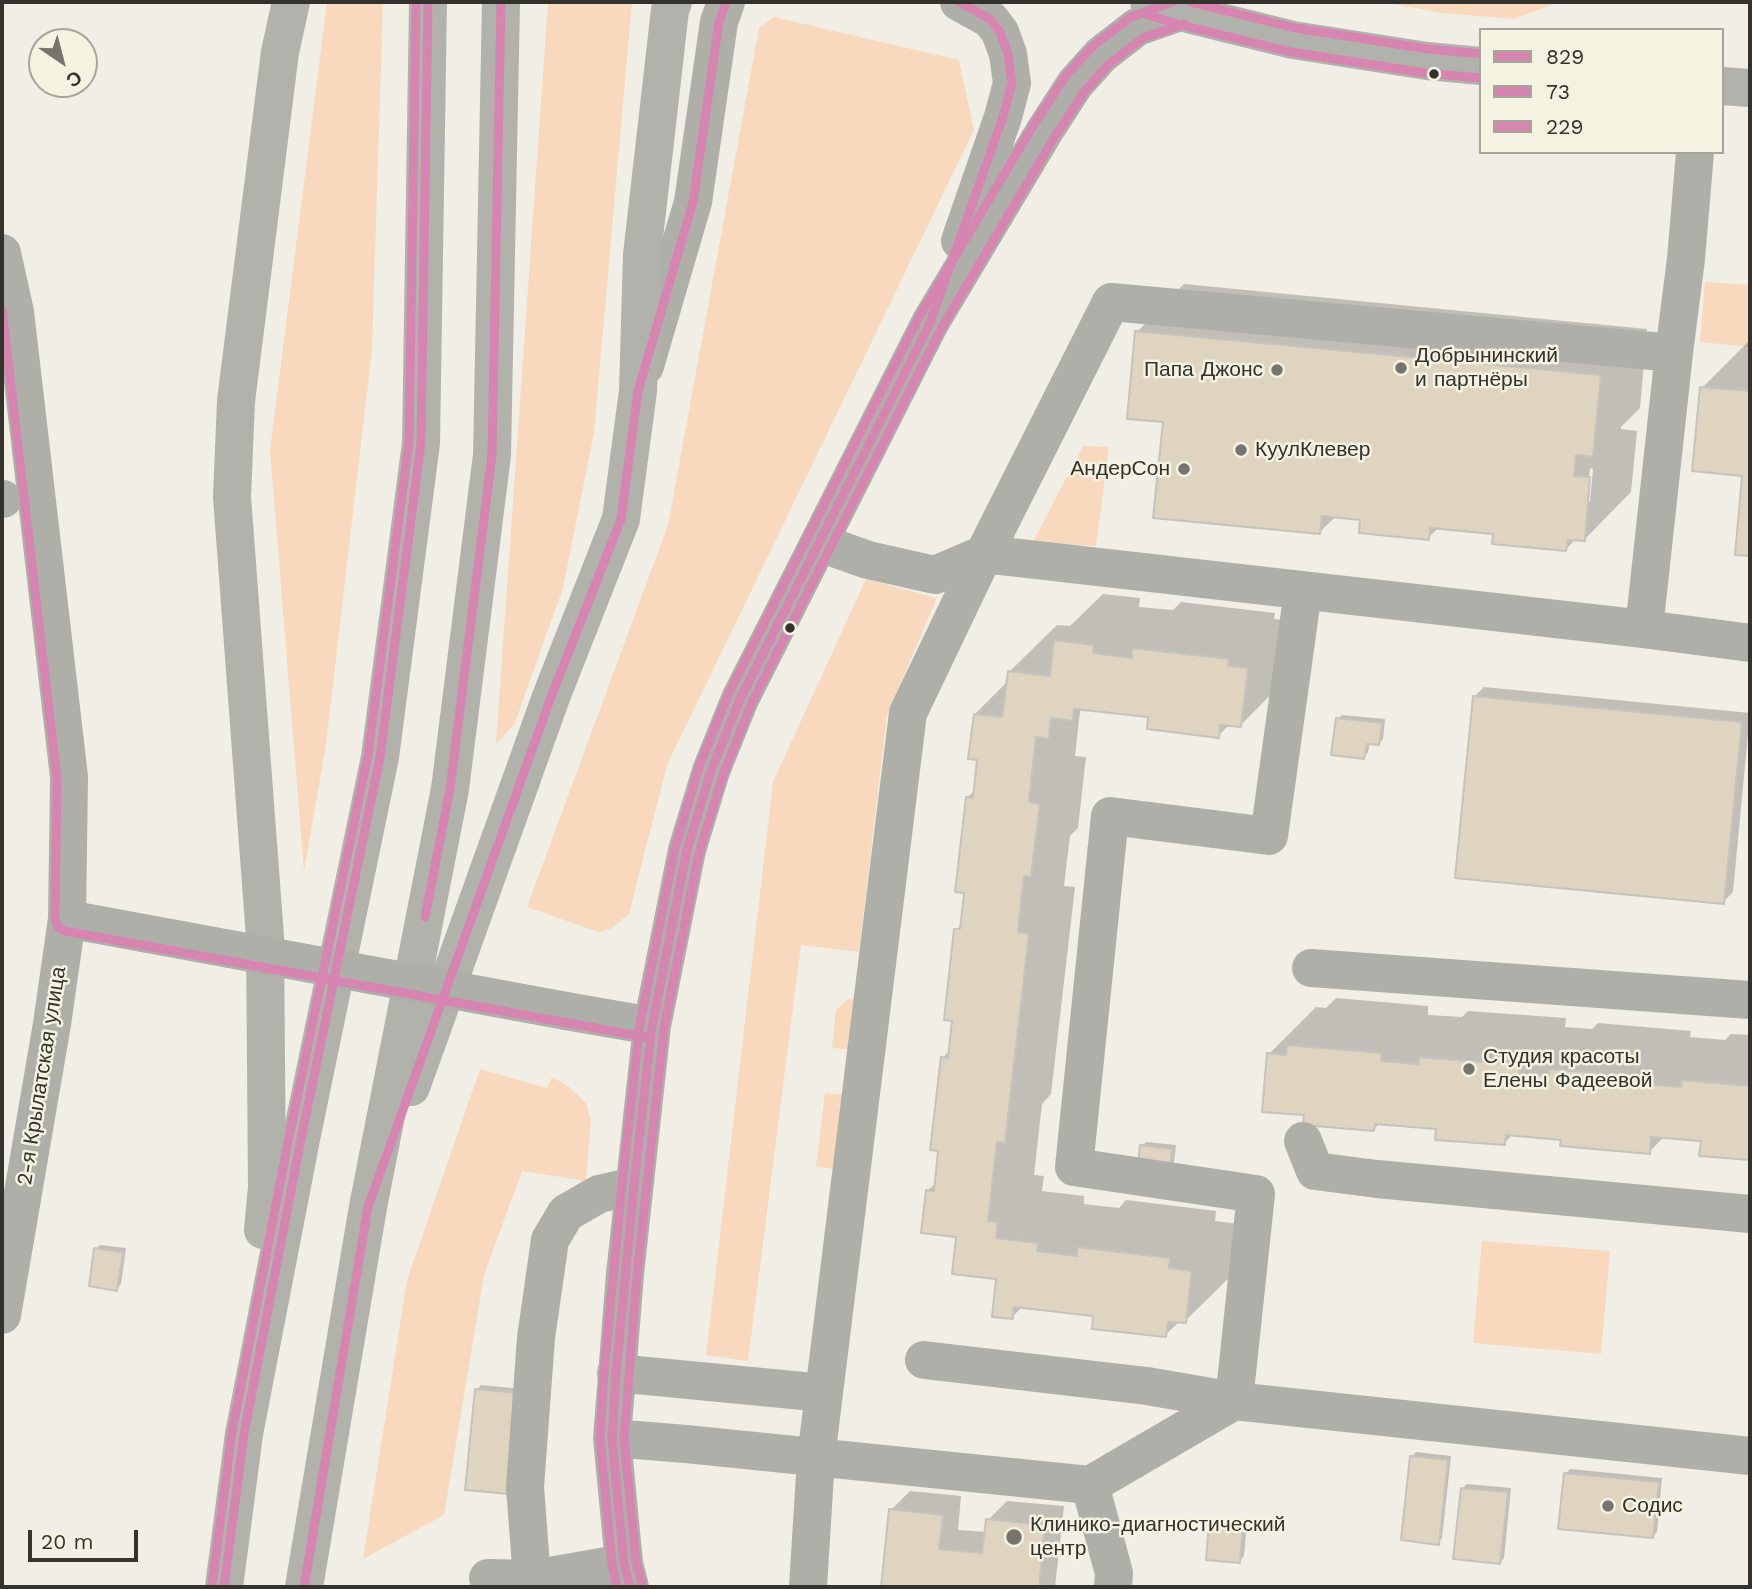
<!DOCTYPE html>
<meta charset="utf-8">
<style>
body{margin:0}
#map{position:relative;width:1752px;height:1589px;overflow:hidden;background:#f0eee5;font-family:"Work Sans",sans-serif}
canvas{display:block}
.frame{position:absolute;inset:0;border:4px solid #33322c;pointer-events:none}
.legend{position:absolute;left:1479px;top:28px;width:245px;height:126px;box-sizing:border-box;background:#f4f2e1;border:2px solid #a7a599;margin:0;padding:9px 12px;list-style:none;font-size:21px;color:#33322c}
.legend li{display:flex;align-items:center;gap:14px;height:35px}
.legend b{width:35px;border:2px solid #a7a599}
.north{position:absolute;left:28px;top:28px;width:70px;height:70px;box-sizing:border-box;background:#f4f2e1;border:2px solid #a7a599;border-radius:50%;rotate:145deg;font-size:19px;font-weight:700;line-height:28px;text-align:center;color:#33322c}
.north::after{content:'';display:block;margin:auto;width:24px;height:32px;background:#75746d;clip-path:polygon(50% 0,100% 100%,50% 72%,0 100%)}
.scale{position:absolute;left:28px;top:1530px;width:110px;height:32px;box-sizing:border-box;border:4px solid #33322c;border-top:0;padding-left:9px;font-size:21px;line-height:24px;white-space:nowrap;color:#33322c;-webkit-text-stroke:5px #f4f2e1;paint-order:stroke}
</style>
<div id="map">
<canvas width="1752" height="1589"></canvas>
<div class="frame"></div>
<ul class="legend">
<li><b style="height:9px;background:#d685b1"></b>829</li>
<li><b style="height:9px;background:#d685b1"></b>73</li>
<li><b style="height:9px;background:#d685b1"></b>229</li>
</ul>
<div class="north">С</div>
<div class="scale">20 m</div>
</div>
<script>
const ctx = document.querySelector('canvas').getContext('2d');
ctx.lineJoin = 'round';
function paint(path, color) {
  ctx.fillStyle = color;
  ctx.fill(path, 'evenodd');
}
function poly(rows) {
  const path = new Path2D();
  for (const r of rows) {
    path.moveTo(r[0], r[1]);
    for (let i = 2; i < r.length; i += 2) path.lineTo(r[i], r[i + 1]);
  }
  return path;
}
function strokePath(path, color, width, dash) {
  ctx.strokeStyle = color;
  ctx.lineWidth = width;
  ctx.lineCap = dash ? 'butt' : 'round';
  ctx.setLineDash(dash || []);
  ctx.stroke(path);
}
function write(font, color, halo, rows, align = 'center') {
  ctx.font = font + ' "Work Sans",sans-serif';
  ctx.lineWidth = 5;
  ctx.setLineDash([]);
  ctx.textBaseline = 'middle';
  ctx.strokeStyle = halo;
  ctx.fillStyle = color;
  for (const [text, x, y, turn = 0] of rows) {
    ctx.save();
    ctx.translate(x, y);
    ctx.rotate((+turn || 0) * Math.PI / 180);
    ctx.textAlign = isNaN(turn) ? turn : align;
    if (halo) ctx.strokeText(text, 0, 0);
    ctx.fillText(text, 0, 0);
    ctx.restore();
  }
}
paint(poly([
 [327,2,383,2,372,350,326,744,304,872,270,450],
 [548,2,632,2,594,433,563,588,514,725,496,744],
 [1383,2,1559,2,1515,19,1442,13],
 [774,17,959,60,974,130,667,765,629,914,610,929,598,932,527,907,668,525,759,28],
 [1705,282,1750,285,1750,347,1700,342],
 [1083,446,1109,447,1096,546,1033,542],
 [866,579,937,598,887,715,859,952,801,945,748,1361,706,1355,773,782],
 [848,999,858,1000,838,1169,816,1167,825,1093,842,1095,847,1049,832,1048,836,1010],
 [480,1069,547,1088,552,1077,568,1086,586,1103,591,1120,586,1181,522,1171,484,1275,444,1515,363,1559,407,1280],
 [1482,1241,1610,1251,1601,1354,1473,1343]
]), '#f8d9bd');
paint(poly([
 [1184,284,1647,329,1640,408,1621,427,1621,429,1637,431,1631,492,1584,540,1576,539,1566,549,1495,532,1439,527,1428,538,1362,518,1336,516,1320,532,1165,421,1137,332],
 [1590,468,1593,469,1590,502,1586,502],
 [1749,341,1750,341,1750,554,1737,553,1744,474,1702,388],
 [1103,594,1140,598,1139,607,1173,610,1181,602,1275,613,1274,619,1294,621,1287,678,1240,726,1230,724,1218,736,1150,716,1083,708,1080,711,1075,756,1086,757,1078,828,1070,836,1064,886,1075,887,1051,1094,1042,1104,1034,1175,1044,1176,1042,1191,1084,1196,1084,1204,1119,1208,1126,1200,1216,1211,1215,1221,1239,1224,1233,1274,1185,1321,1180,1321,1165,1335,1095,1315,1022,1307,1012,1317,998,1278,958,1235,927,1191,937,1182,943,1058,950,1050,954,1019,956,930,963,923,966,892,967,798,976,789,979,758,975,714,1008,681,1009,672,1057,625,1070,626],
 [1484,687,1750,713,1733,892,1723,902,1475,696],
 [1342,715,1385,719,1383,739,1379,743,1370,742,1368,752,1364,757,1337,719],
 [1336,998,1428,1006,1428,1015,1462,1017,1468,1011,1566,1018,1565,1027,1592,1029,1598,1023,1691,1031,1690,1037,1725,1040,1731,1034,1750,1035,1750,1158,1701,1154,1702,1140,1665,1136,1649,1152,1562,1138,1513,1134,1504,1143,1438,1128,1380,1123,1374,1129,1306,1114,1269,1054,1316,1007,1326,1008],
 [1146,1142,1176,1145,1174,1162,1169,1167,1142,1146],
 [100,1245,126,1248,121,1284,117,1289,96,1249],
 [481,1385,523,1389,467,1488,477,1390],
 [1416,1452,1451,1456,1442,1538,1438,1543,1412,1456],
 [1570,1469,1662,1478,1657,1532,1652,1537,1565,1474],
 [1467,1484,1511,1488,1504,1558,1500,1563,1462,1489],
 [910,1491,961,1496,958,1530,986,1532,988,1520,1007,1501,1064,1506,1055,1587,883,1587,891,1510],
 [1215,1520,1247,1522,1244,1556,1240,1561,1210,1524]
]), '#0003');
const building = poly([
 [1135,331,1601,375,1593,457,1576,455,1574,476,1590,477,1585,541,1568,540,1566,551,1492,544,1493,534,1430,528,1429,540,1359,533,1360,520,1322,516,1320,534,1153,518,1163,422,1127,419,1135,331],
 [1700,387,1750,391,1750,556,1735,555,1742,476,1692,471,1700,387],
 [1054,640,1094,645,1093,653,1132,658,1132,648,1229,659,1228,666,1248,668,1241,727,1220,725,1219,738,1147,729,1148,717,1074,709,1073,721,1051,718,1049,739,1036,737,1029,802,1040,804,1031,877,1024,876,1018,932,1029,934,1005,1143,997,1142,988,1221,998,1222,996,1238,1038,1243,1037,1251,1077,1256,1077,1247,1170,1258,1169,1268,1192,1271,1186,1323,1168,1322,1166,1337,1092,1329,1093,1316,1014,1307,1013,1319,992,1317,996,1279,952,1274,956,1237,921,1233,926,1190,934,1191,938,1151,930,1150,941,1057,948,1058,952,1021,944,1020,954,929,960,929,964,893,955,892,966,797,973,798,977,760,968,759,974,714,1002,717,1008,671,1050,676,1054,640],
 [1473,696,1742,722,1724,904,1455,878,1473,696],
 [1336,718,1382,723,1379,745,1367,744,1364,759,1331,755,1336,718],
 [1287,1045,1382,1053,1381,1061,1419,1064,1419,1057,1520,1065,1519,1074,1549,1076,1549,1069,1644,1077,1644,1084,1681,1087,1682,1080,1750,1086,1750,1160,1699,1156,1701,1141,1651,1137,1650,1154,1560,1146,1561,1140,1506,1135,1505,1145,1435,1140,1436,1129,1375,1124,1374,1131,1303,1125,1304,1115,1262,1112,1267,1053,1286,1055,1287,1045],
 [1140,1145,1172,1149,1170,1169,1138,1165,1140,1145],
 [94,1248,123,1252,117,1291,89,1286,94,1248],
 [475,1389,519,1393,509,1494,465,1490,475,1389],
 [1410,1456,1448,1460,1439,1545,1401,1540,1410,1456],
 [1564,1473,1659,1482,1653,1538,1558,1529,1564,1473],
 [1461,1488,1508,1492,1500,1564,1453,1559,1461,1488],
 [889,1509,943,1515,939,1549,982,1553,986,1519,1045,1525,1039,1587,881,1587,889,1509],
 [1209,1523,1243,1526,1240,1563,1206,1560,1209,1523]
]);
paint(building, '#ded4c0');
strokePath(building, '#c5c3bc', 2);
strokePath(poly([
 [959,2,990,19,1000,32,1008,54,1012,83,1003,117,960,241],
 [2,253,15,312,69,777,67,919,52,1024,2,1315],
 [645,366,693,202,719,22,726,2],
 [2,499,3,499],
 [820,543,868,560,935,575,984,554,1644,629,1750,643],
 [1644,629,1674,353,1686,259,1695,152],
 [67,919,181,940],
 [1311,968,1750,1000],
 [566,1011,652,1026],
 [1303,1141,1315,1171,1377,1179,1750,1214],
 [924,1360,1147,1386,1234,1401,1750,1456],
 [616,1373,824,1393,908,713,984,554,1111,302,1674,353],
 [612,1438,686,1444,1090,1485,1234,1401,1256,1194,1074,1167,1110,816,1269,836,1303,591],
 [1090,1485,1114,1573,1113,1587],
 [624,1563,532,1579,525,1487,536,1338,550,1240,566,1213,599,1194,634,1186],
 [488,1578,532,1579,534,1587],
 [630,1587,624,1563,612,1438,625,1274,652,1026,687,850,711,771,740,699,930,323,1044,132,1075,84,1101,55,1137,27,1180,12],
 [808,1587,816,1458,824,1393]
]), '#afafaa', 38);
strokePath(poly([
 [1149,2,1180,12,1293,40,1427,61,1481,66],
 [1722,86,1750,88],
 [411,1087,551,697,621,519,638,391,642,255,670,10,673,2],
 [263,1230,267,1187,265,937,232,497,236,401,280,52,291,2],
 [224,1587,244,1434,301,1139,380,757,421,443,428,2],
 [304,1587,368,1207,450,789,492,455,501,2]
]), '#b2b2ac', 38);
strokePath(poly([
 [181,940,566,1011]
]), '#afafaa', 38);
strokePath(poly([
 [425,917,450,789,492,455,501,2],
 [224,1587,244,1434,301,1139,380,757,421,443,428,2],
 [304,1587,368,1207,551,697,621,519,638,391,693,202,719,22,726,2],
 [630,1587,624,1563,612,1438,616,1373,634,1186,652,1026,687,850,711,771,740,699,930,323,1003,117,1012,83,1008,54,1000,32,990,19,959,2]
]), '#d685b1', 9);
strokePath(poly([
 [1145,14,1177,24,1291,52,1425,73,1480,78],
 [2,309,57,778,55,919,58,927,65,931,650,1038],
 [642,1584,636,1561,624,1438,637,1275,664,1028,699,853,723,775,751,704,941,329,1054,138,1085,91,1109,64,1143,38,1184,24]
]), '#d685b1', 9);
strokePath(poly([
 [1190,2,1295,28,1429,49,1481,54],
 [212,1585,232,1432,289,1137,368,755,409,442,416,2],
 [617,1587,612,1564,600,1438,604,1372,622,1185,640,1024,675,848,699,767,729,693,919,317,1033,126,1065,77,1093,46,1131,17,1172,2]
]), '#d685b1', 9);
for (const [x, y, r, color] of [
 [1434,74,6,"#33322c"],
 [1401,368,7,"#75746d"],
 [1277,370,7,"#75746d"],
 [1241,450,7,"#75746d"],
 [1184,469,7,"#75746d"],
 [790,628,6,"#33322c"],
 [1469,1069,7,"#75746d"],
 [1608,1506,7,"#75746d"],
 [1014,1537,9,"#75746d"]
]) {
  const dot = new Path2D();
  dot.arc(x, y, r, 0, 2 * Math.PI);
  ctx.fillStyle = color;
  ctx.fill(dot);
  strokePath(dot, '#f4f2e1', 2.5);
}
write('21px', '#33322c', '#f4f2e1', [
 ["Добрынинский",1415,356],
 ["и партнёры",1415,380],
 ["Папа Джонс",1263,370,"right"],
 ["КуулКлевер",1255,450],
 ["АндерСон",1170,469,"right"],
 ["Студия красоты",1483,1057],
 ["Елены Фадеевой",1483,1081],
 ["Содис",1622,1506],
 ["Клинико-диагностический",1030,1525],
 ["центр",1030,1549]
], 'left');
write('21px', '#33322c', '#f4f2e1', [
 ["2-я Крылатская улица",42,1076,-81]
]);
</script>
